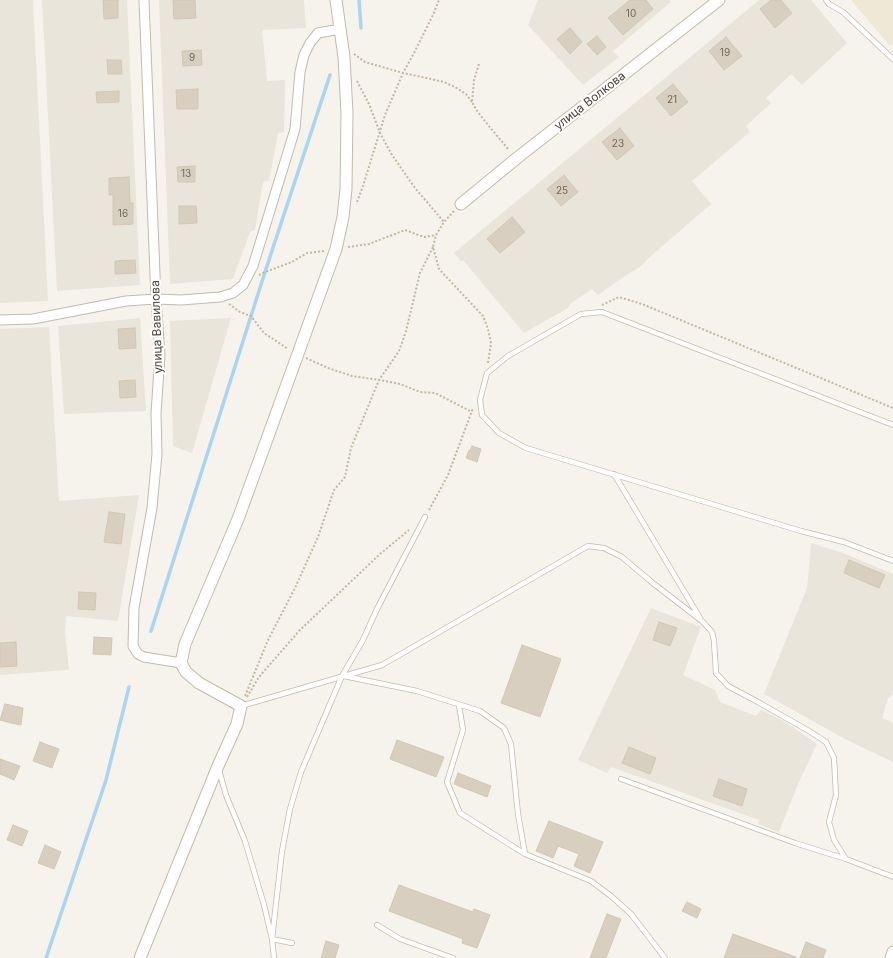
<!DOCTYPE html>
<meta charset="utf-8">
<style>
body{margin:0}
canvas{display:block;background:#f6f3ec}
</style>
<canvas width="893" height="958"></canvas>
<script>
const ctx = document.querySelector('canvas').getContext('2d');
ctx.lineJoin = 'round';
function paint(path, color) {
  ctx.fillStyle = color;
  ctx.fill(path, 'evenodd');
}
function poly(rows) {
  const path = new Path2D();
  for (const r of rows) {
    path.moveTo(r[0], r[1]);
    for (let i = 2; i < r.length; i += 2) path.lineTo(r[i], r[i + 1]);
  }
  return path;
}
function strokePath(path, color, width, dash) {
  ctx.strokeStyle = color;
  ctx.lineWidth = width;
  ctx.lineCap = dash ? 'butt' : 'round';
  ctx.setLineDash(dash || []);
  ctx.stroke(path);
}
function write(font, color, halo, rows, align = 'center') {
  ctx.font = font + ' Inter,sans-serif';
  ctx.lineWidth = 4;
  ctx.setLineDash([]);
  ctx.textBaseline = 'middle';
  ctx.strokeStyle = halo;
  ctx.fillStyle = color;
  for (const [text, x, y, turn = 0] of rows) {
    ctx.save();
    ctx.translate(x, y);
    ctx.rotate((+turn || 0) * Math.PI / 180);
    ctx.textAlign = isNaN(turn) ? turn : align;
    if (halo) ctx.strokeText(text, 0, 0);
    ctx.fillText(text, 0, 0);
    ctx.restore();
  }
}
paint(poly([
 [0,0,33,0,48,301,0,303],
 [42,0,127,0,140,285,57,291],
 [159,0,304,0,306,28,262,30,267,81,285,80,284,132,278,133,269,181,263,182,255,230,250,232,233,279,170,284],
 [538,0,669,0,671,2,613,51,619,57,583,85,528,25],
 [759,0,811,0,847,43,802,85,791,74,766,98,771,103,746,126,750,132,692,181,711,204,651,256,640,267,625,276,598,295,592,289,571,303,568,308,524,333,463,260,461,261,454,253],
 [140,318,146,411,64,414,58,326],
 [231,318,192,453,173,446,170,321],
 [49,327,59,501,139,495,118,621,66,616,65,632,69,670,0,675,0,329],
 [811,543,843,553,893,574,893,694,888,698,882,718,893,723,893,762,847,740,764,694,807,588],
 [651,608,701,627,683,675,715,690,720,702,756,716,761,710,784,721,817,744,798,784,779,832,758,824,759,820,611,767,607,773,578,760]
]), '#eae5da');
paint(poly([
 [851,0,893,0,893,45,889,45]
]), '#efe8d6');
strokePath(poly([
 [359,0,361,28],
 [151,631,265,272,330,75],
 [46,958,106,780,129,687]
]), '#a9d4f2', 3.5);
const building = poly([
 [103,0,118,0,118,18,104,19,103,0],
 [173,0,195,0,196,18,174,19,173,0],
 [630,0,646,0,653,9,623,35,608,18,630,0],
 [771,0,781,0,792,13,775,28,760,9,771,0],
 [570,28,582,42,570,54,557,39,570,28],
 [597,36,606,47,597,55,587,44,597,36],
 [726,37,742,56,724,70,709,51,726,37],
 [201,50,202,65,183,66,182,51,201,50],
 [107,60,121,60,122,74,108,74,107,60],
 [673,84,688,102,671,116,656,98,673,84],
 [198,89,198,109,177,109,176,90,198,89],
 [119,91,119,102,97,103,96,92,119,91],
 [620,128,634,146,617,160,602,142,620,128],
 [195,166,195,182,178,182,177,167,195,166],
 [564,175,578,192,561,206,547,189,564,175],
 [129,177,130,203,133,203,133,224,113,225,113,195,109,195,109,178,129,177],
 [179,206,196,206,197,223,179,224,179,206],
 [512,217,525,232,500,253,487,239,512,217],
 [135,260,136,273,115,274,115,261,135,260],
 [135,328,136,348,119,349,118,329,135,328],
 [135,380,136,397,120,398,119,381,135,380],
 [472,446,481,449,477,462,466,458,469,450,470,451,472,446],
 [109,512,125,514,121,544,104,542,109,512],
 [849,560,885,575,879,588,844,573,849,560],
 [79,592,96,593,95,610,78,609,79,592],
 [659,622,677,628,670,646,653,640,659,622],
 [94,637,112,638,111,655,93,654,94,637],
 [16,642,17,666,0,667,0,643,16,642],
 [522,645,561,659,540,717,501,703,522,645],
 [5,704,23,708,21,725,11,723,0,720,5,704],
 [397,740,444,757,436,777,390,759,397,740],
 [40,742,59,749,52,768,33,761,40,742],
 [629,747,656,758,650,774,622,763,629,747],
 [0,759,20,766,14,780,0,774,0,759],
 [458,773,491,786,487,797,454,784,458,773],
 [719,779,747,789,742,806,713,796,719,779],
 [549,821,603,842,590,873,574,866,579,854,558,846,553,858,536,851,549,821],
 [13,825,28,831,22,846,7,840,13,825],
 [45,845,61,852,54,869,38,863,45,845],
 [399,885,473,912,474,909,490,915,477,948,462,943,463,939,389,911,399,885],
 [687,902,701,909,697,918,682,911,687,902],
 [607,914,621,919,606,958,590,958,607,914],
 [733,934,796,957,796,958,724,958,733,934],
 [326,941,339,945,335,958,321,958,326,941],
 [806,942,826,950,823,958,800,958,806,942]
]);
paint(building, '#d8cfc1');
strokePath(building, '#d3c7b4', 1);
const service = poly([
 [826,0,829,4,843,12,893,59],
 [893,425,602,312,581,314,508,356,487,373,480,400,482,415,499,433,526,448,801,531,844,542,893,561],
 [614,474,700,618],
 [344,676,417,691,480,711,504,728,511,744,518,814,525,854],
 [459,705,463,730,447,782,460,813,525,854,591,881,611,896,631,914,665,958],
 [241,706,382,665,588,546,604,548,622,557,654,584,702,621,712,632,714,641,716,673,728,686,758,702,809,731,826,742,834,758,836,795,829,822,834,840,846,859,893,877],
 [219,770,226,795,245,841,264,905,272,939,274,958],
 [621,779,795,843,846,859],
 [377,925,400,939,453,958],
 [292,943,272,939,282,851,290,809,301,772,342,676,363,640,377,609,425,517]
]);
const minor = poly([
 [144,0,156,299,160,355,156,413,157,454,152,508,134,608,133,646,138,654,144,657,181,663],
 [0,320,33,319,126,301,156,299,181,300,220,297,233,293,243,285,253,266,295,129,300,72,304,55,310,43,318,33,340,29]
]);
const tertiary = poly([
 [461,204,517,158,719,0],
 [140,958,218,766,237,724,241,706,199,683,186,672,181,663,185,644,238,519,336,249,343,217,346,189,347,113,344,57,336,0],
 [891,958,893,952]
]);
strokePath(service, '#c2bbae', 6);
strokePath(minor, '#c2bbae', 11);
strokePath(tertiary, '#c2bbae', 13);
strokePath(poly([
 [354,54,365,62,403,73,422,77,444,82,455,87,466,94,472,102],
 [479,64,474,80,472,102,477,111,488,125,509,150],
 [357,81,369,104,380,133,392,155,415,188,444,222],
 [357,202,363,186,385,115,403,73,415,51,433,15,439,0],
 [454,211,444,222,436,235,433,247,439,269,483,316,488,329,491,343,488,363],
 [348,247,369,244,405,230,424,237,436,235],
 [259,275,265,272,292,262,307,253,324,251],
 [229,304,240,312,251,316,264,333,288,349],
 [602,305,619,297,642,304,893,408],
 [306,358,328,368,352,376,379,380,400,384,420,392,435,393,472,412],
 [429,510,448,475,473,408],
 [245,696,268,640,295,588,318,537,334,490,345,477,351,448,379,380,399,351,406,331,420,273,433,247],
 [247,697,259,677,299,631,380,554,409,530]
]), '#c4b79f', 2, [2, 2]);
strokePath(service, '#fff', 4.5);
strokePath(minor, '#fff', 9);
strokePath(tertiary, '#fff', 11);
write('10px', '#6e675b', null, [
 ["10",631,14],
 ["19",725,53],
 ["9",192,58],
 ["21",672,100],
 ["23",618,144],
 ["13",186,174],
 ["25",562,191],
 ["16",123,214]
]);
write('12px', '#4b4439', '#fff', [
 ["улица Волкова",590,101,-38],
 ["улица Вавилова",157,327,-92]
]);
</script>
